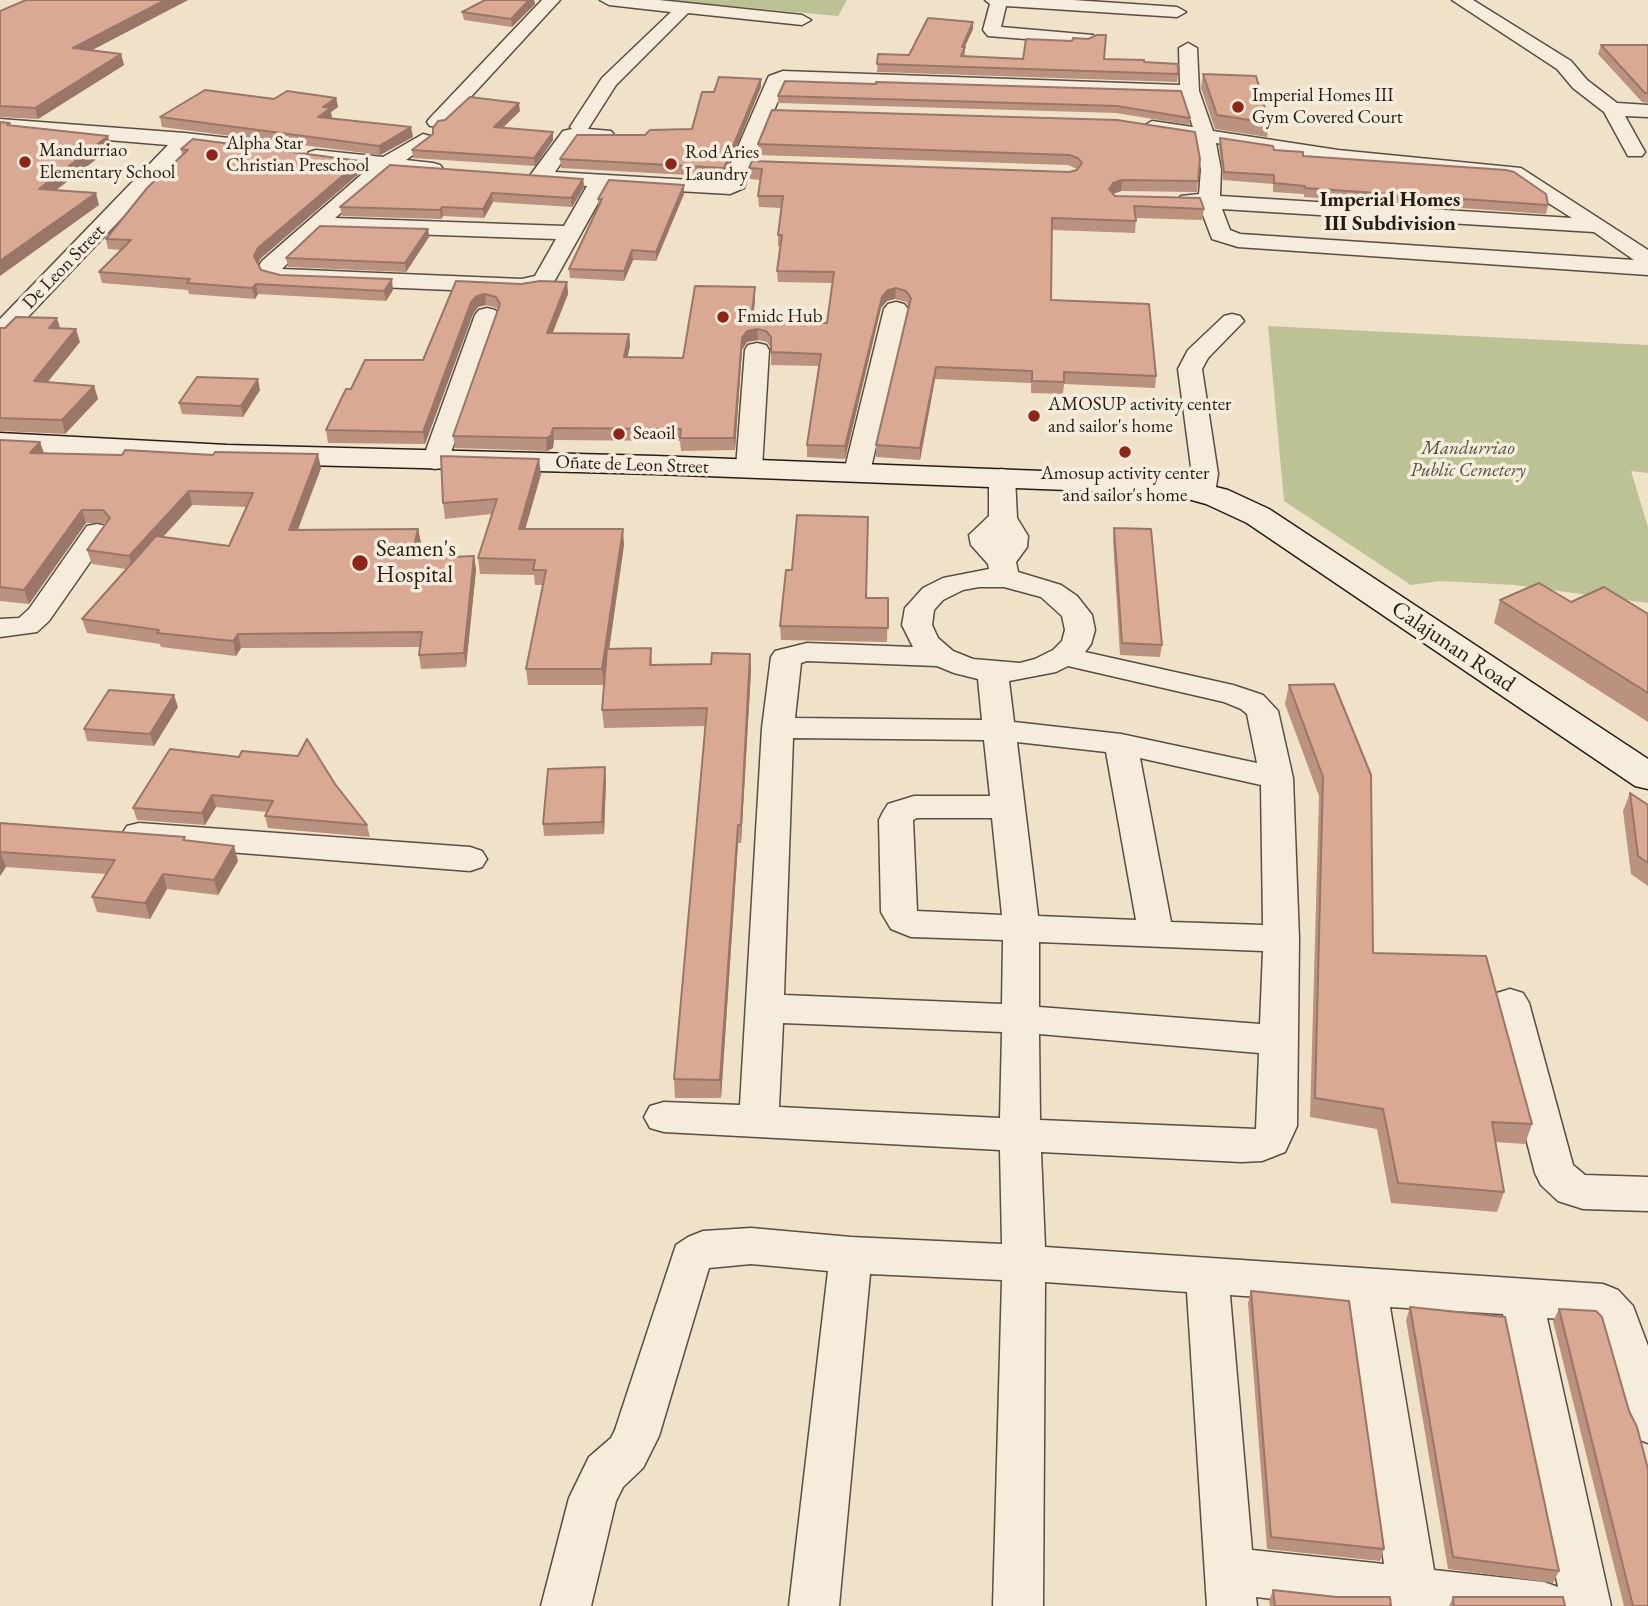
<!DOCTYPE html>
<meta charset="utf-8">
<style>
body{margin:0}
canvas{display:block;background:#efe2c9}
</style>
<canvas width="1648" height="1606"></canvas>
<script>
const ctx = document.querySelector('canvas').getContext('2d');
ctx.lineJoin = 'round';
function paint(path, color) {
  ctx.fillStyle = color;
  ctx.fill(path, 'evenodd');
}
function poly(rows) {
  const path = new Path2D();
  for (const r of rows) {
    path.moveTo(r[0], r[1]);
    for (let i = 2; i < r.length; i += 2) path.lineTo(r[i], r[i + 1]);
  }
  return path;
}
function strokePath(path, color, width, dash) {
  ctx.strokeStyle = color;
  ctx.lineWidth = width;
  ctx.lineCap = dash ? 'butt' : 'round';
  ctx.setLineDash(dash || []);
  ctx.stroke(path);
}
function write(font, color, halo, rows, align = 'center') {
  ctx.font = font + ' "EB Garamond",serif';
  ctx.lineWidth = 7;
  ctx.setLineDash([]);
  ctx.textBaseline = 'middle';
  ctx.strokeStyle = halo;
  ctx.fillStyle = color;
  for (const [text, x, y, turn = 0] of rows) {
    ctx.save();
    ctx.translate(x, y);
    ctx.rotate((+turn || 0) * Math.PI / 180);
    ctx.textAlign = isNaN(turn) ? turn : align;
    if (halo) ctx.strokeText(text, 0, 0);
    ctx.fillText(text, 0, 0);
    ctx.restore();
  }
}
paint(poly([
 [665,0,847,0,838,16],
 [1268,326,1648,345,1648,473,1631,471,1648,527,1648,603,1514,585,1440,581,1411,585,1284,501]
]), '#bcc294');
const street = poly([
 [542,0,560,0,444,126,430,126,427,122,430,118,542,0],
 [600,0,659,0,802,15,811,20,802,25,688,13,616,85,588,129,611,131,614,135,611,139,576,141,555,172,726,182,731,163,767,80,769,76,783,71,1180,85,1179,48,1188,43,1197,48,1199,91,1213,131,1338,150,1521,168,1648,250,1648,275,1238,247,1212,239,1200,207,1181,204,1177,200,1181,196,1199,194,1201,170,1196,140,1152,133,1142,127,1152,121,1193,127,1182,96,786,83,751,163,744,188,730,194,607,187,555,280,546,289,522,293,283,283,264,278,259,266,262,261,369,168,309,160,306,156,309,152,316,150,383,157,423,134,430,136,433,140,406,160,433,163,440,165,443,169,440,173,433,175,391,170,335,218,564,226,587,186,539,183,532,181,529,177,563,131,572,129,570,127,602,78,671,12,609,5,600,0],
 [1216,143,1338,162,1509,178,1572,218,1220,196,1221,170,1216,143],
 [1222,209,1594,232,1634,260,1240,234,1230,230,1222,209],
 [320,231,556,239,535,276,522,279,282,269,320,231],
 [985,0,1073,0,1177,7,1186,12,1177,17,1006,6,1001,27,1093,35,1096,39,1093,43,1087,44,988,36,983,30,990,4,985,0],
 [1452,0,1473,0,1571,61,1587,80,1617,103,1648,105,1648,117,1625,116,1645,152,1642,156,1628,156,1604,112,1573,88,1557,69,1452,0],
 [0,119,185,133,238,139,245,141,248,145,245,149,238,151,189,147,8,338,0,340,0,319,168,145,0,131,0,119],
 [896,302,904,304,908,309,870,472,866,478,857,480,848,478,844,472,884,309,888,304,896,302],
 [487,308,495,310,499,315,448,461,444,467,435,469,426,467,422,461,475,315,479,310,487,308],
 [1232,314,1240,316,1244,321,1208,358,1202,369,1218,474,1215,493,1211,499,1201,501,1191,499,1187,493,1192,474,1178,369,1188,350,1224,316,1232,314],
 [757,343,766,345,769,350,762,468,758,474,749,476,740,474,736,468,745,350,748,345,757,343],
 [1002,469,1011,471,1015,477,1017,518,1028,536,1027,547,1016,562,1018,572,1061,585,1077,596,1092,615,1095,630,1091,644,1085,652,1233,685,1263,695,1278,711,1293,778,1299,939,1297,1126,1285,1152,1262,1161,1241,1162,1041,1152,1045,1247,1603,1284,1618,1290,1633,1306,1648,1346,1648,1443,1632,1437,1625,1422,1599,1328,1592,1321,1547,1318,1611,1606,1332,1606,1256,1597,1257,1606,1207,1606,1187,1292,1045,1282,1043,1606,993,1606,1002,1280,870,1274,839,1606,789,1606,828,1271,751,1264,709,1268,659,1436,643,1468,623,1487,616,1501,591,1606,541,1606,569,1498,589,1457,611,1438,615,1430,676,1245,688,1237,703,1231,751,1228,851,1237,1002,1244,1000,1150,664,1132,650,1128,644,1117,650,1106,664,1102,740,1105,762,728,771,657,775,651,807,643,913,647,902,625,905,608,923,588,943,578,989,569,988,564,971,545,969,535,989,516,989,477,993,471,1002,469],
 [979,587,1004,587,1041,597,1062,616,1065,630,1062,641,1053,650,1035,659,1020,663,973,659,953,651,938,638,932,625,934,610,943,600,963,590,979,587],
 [807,661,937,666,954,673,978,679,982,720,795,718,801,663,807,661],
 [1068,666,1224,702,1241,709,1247,714,1257,763,1121,734,1014,722,1009,681,1056,672,1068,666],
 [793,738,984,740,990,796,914,796,888,804,883,812,879,820,881,912,891,929,911,937,1003,940,1002,1004,784,995,793,738],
 [1017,742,1106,752,1136,920,1038,916,1017,742],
 [1140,758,1261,785,1263,925,1171,922,1140,758],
 [917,818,992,818,1002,915,917,911,913,820,917,818],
 [1039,942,1263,951,1260,1024,1039,1007,1039,942],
 [783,1023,1002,1032,1000,1118,779,1107,783,1023],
 [1039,1034,1259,1053,1256,1129,1040,1120,1039,1034],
 [1230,1295,1346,1303,1384,1564,1252,1550,1230,1295],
 [1390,1307,1503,1314,1558,1587,1544,1582,1434,1570,1390,1307],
 [97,524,107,526,111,532,49,621,37,632,0,637,0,619,19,618,29,609,87,526,97,524],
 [139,823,470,847,482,851,487,859,482,867,470,871,139,845,127,842,122,834,127,826,139,823],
 [1510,989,1523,993,1529,1003,1573,1165,1585,1175,1648,1177,1648,1211,1583,1209,1558,1201,1541,1185,1535,1173,1491,1003,1497,993,1510,989]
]);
const secondary = poly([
 [0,433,227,445,655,456,1171,476,1228,490,1269,509,1648,759,1648,789,1635,786,1247,523,1206,504,1170,494,655,474,227,463,0,451,0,433]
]);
strokePath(street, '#584e41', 3);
strokePath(secondary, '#261c14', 3);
paint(street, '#f5ecdc');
paint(secondary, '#f5ecdc');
paint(poly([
 [188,0,92,50,121,54,124,65,38,119,0,117,0,10],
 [485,0,534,0,535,4,512,27,464,20,462,12],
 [973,29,965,47,965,55,964,57,1023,59,1104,59,1144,62,1178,74,1177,82,877,72,878,54,909,55],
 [1601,45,1648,45,1648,103,1642,102,1598,54],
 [1203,74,1269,123,1267,137,1215,129,1201,88],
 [876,84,1181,91,1190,118,1189,125,1116,113,778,103,778,96],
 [761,87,724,177,561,168,560,159,645,135,692,129,714,92],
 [336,98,338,107,331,112,332,118,331,119,411,127,413,137,380,155,162,127,160,117,274,99],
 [520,111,503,128,553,140,535,166,413,158,412,150],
 [1117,120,1198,181,1197,192,1121,191,1113,194,1115,196,1204,209,1202,220,1136,218,1135,233,1052,230,1051,300,1156,376,1155,388,1064,384,1063,394,1031,393,1031,383,935,379,920,460,876,457,876,445,909,307,906,302,895,299,887,301,881,308,845,459,807,457,807,445,819,366,771,365,771,348,767,342,758,340,747,342,742,350,735,450,681,451,680,441,554,440,553,448,547,451,455,448,453,436,498,310,497,308,486,305,478,307,473,314,425,444,328,443,326,430,351,389,423,360,456,281,521,284,567,282,568,294,552,333,629,334,630,346,627,357,683,358,755,299,753,321,827,323,832,283,778,282,777,271,781,246,778,246,778,235,782,208,759,207,758,196,761,180,750,179,749,168,1069,172,1077,169,1068,165,758,155,758,144],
 [1220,138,1303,156,1548,205,1546,214,1304,197,1304,194,1273,192,1273,184,1223,180,1219,146],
 [181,149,360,161,362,171,260,259,258,264,261,270,280,275,393,290,386,301,258,294,255,299,189,294,188,290,102,283,99,272,121,250,108,249,106,239,182,155],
 [583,179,584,187,572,207,493,202,484,218,443,216,441,219,342,216,340,207],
 [684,194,656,261,633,260,624,281,570,278,569,269,598,206,598,199],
 [428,229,429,237,406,272,288,267,286,258],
 [0,328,60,328,80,342,47,382,94,386,98,399,65,434,0,431],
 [260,390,243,417,182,414,179,403],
 [0,440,44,454,321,468,298,530,418,529,421,543,417,559,474,556,476,570,466,667,421,669,419,655,420,647,241,648,236,656,161,647,160,644,87,633,82,619,126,569,92,564,87,550,106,523,86,523,29,604,0,601],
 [192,505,247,507,229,546,163,537],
 [541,474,525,529,624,545,609,649,651,648,652,665,711,664,750,654,751,671,741,843,738,843,721,1098,675,1098,674,1079,705,726,604,728,602,710,604,685,528,685,526,669,543,585,535,585,534,575,480,574,478,558,492,514,445,519,443,503],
 [1114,528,1162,645,1160,657,1120,655,1113,540],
 [866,598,888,598,887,642,781,640,780,626],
 [1500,600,1571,602,1648,614,1648,722,1494,623],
 [1334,684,1373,953,1532,1124,1525,1144,1496,1142,1504,1192,1497,1212,1391,1203,1377,1129,1310,1117,1319,796,1285,704,1289,685],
 [178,707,154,746,87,741,84,729],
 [170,749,367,825,370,837,268,828,265,816,267,812,216,807,205,825,137,820,133,808],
 [606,779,604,834,544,836,543,824],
 [1630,793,1648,805,1648,886,1631,874,1623,811],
 [0,823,186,841,238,861,218,895,167,889,150,919,97,912,92,897,106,874,6,867,0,876],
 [1251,1291,1384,1549,1380,1561,1267,1549,1248,1303],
 [1410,1307,1559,1571,1553,1583,1448,1569,1406,1320],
 [1559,1309,1648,1606,1624,1606,1553,1321],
 [1273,1590,1391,1606,1270,1606,1269,1601],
 [1453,1597,1565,1606,1449,1606]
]), '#bb917f');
paint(poly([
 [165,0,188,0,75,59,73,48],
 [529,0,534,0,535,4,512,27,511,19],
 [973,22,973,29,961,54,962,47],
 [121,54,124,65,38,119,35,108],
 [761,79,761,87,724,177,724,168],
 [336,98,338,107,331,112,332,118,320,126,318,117,323,107],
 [519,103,520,111,495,135,494,127],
 [411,127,413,137,380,155,379,146],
 [553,132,553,140,535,166,534,158],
 [108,136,111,148,42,201,39,189],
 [360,161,362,171,260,259,257,267,254,256,258,248],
 [583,179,584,187,572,207,571,198],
 [1122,180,1121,191,1112,194,1109,189,1113,183],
 [684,185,684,194,656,261,656,252],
 [96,193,99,205,0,276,0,261],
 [492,193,493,202,484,218,483,209],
 [442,207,443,216,441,219,440,210],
 [428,229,429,237,406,272,405,263],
 [632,250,633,260,624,281,624,271],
 [392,279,393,290,386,301,384,291],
 [567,282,568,294,548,345,547,333],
 [256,284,258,294,255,299,252,288],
 [755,287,755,299,752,330,757,329,758,340,747,342,742,350,735,450,734,438,742,338,751,321],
 [896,288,895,299,887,301,881,308,845,459,845,446,882,297,888,290],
 [485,294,486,305,478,307,473,314,425,444,423,432,471,302,477,296],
 [57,318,61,331,49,328],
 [76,329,80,342,38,394,34,381],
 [629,334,630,346,625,369,624,357],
 [936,367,935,379,920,460,920,448],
 [258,379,260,390,243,417,241,406],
 [94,386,98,399,65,434,62,420],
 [553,428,554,440,553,448,547,451,546,438],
 [40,442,45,456,30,453],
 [318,454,321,468,292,544,289,530],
 [539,459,541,474,521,544,519,529],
 [189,491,192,505,133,570,129,556],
 [82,510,86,523,29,604,24,590],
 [418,529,421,543,413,573,411,559],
 [623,529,624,545,604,685,602,669],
 [474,556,476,570,466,667,464,653],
 [238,634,241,648,236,656,233,641],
 [750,654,751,671,741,843,741,825],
 [174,695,178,707,154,746,150,734],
 [605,767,606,779,604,834,602,822],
 [212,795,216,807,205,825,202,813],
 [738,825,738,843,721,1098,720,1080],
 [234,846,238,861,218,895,214,880],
 [0,852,6,867,0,876],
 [163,874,167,889,150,919,145,903]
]), '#997668');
const building = poly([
 [26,0,165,0,73,48,121,54,35,108,0,106,0,11,26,0],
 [485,0,529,0,511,19,462,12,485,0],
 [928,18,973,22,962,47,965,47,961,56,1023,59,1026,39,1072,41,1073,38,1088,39,1097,35,1106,35,1104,59,1144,60,1144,62,1178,64,1178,74,877,64,878,54,909,55,928,18],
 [1601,45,1648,45,1648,93,1645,93,1601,45],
 [1203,74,1256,76,1269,123,1217,115,1203,74],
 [719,77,761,79,724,168,560,159,577,135,645,135,650,130,692,129,702,92,714,92,719,77],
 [785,81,876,84,876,82,1181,91,1190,118,1117,106,778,96,785,81],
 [205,90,274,99,287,91,336,98,323,107,331,108,318,117,411,127,379,146,160,117,205,90],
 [470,97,519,103,494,127,553,132,534,158,412,150,433,134,433,128,438,121,445,120,470,97],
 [772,110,1117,120,1195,132,1200,159,1198,181,1122,180,1113,183,1109,189,1115,196,1200,198,1204,209,1134,206,1136,221,1052,218,1051,300,1149,304,1156,376,1064,372,1064,382,1032,381,1032,371,936,367,920,448,876,445,911,298,906,291,896,288,888,290,882,297,845,446,807,445,821,354,771,352,771,337,766,331,757,329,747,331,742,338,734,438,680,438,681,429,553,428,551,436,546,438,453,436,500,304,496,297,485,294,477,296,471,302,423,432,326,430,346,389,351,389,365,360,423,360,456,281,521,284,540,281,567,282,547,333,629,334,624,357,683,358,695,286,755,287,751,321,827,323,834,272,777,271,782,235,778,235,783,196,758,196,762,169,749,168,752,161,1069,172,1077,170,1082,163,1078,158,1069,155,758,144,772,110],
 [0,122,10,123,7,125,108,136,39,189,96,193,0,261,0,122],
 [1220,138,1273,146,1274,150,1303,152,1303,156,1506,170,1514,172,1546,194,1548,205,1305,188,1305,186,1274,183,1274,175,1224,172,1220,138],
 [193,139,360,161,258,248,254,256,261,270,280,275,392,279,384,291,256,284,252,288,187,283,190,279,99,272,131,240,106,239,148,187,188,150,181,149,193,139],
 [390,165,583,179,571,198,492,193,483,209,442,207,440,210,340,207,390,165],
 [609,180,684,185,656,252,632,250,624,271,569,269,602,199,598,199,609,180],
 [320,226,428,229,405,263,286,258,320,226],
 [16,317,57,318,49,328,76,329,34,381,94,386,62,420,0,418,0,328,5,328,16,317],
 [197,377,258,379,241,406,179,403,197,377],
 [0,440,40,442,30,453,122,455,125,450,213,455,215,452,318,454,289,530,418,529,411,559,474,556,464,653,419,655,422,632,238,634,233,641,157,633,159,630,82,619,156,536,229,546,253,493,189,491,129,556,87,550,110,518,103,510,82,510,24,590,0,587,0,440],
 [441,456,539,459,519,529,623,529,602,669,526,669,546,570,533,570,535,560,478,558,497,499,443,503,441,456],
 [797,515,868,517,866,598,888,598,888,628,780,626,786,570,792,570,797,515],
 [1114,528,1151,529,1162,645,1122,643,1114,528],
 [1539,583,1571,602,1604,587,1648,614,1648,693,1500,600,1539,583],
 [651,648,650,665,711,664,712,653,750,654,741,825,738,825,720,1080,674,1079,707,708,602,710,607,649,651,648],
 [1334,684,1371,775,1373,953,1486,956,1532,1124,1492,1122,1504,1192,1398,1183,1383,1109,1315,1098,1323,777,1289,685,1334,684],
 [109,690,174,695,150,734,84,729,109,690],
 [307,739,335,784,367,825,265,816,273,801,212,795,202,813,133,808,170,749,239,757,242,751,298,756,307,739],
 [605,767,602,822,543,824,548,769,605,767],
 [1630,793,1648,805,1648,863,1638,856,1630,793],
 [0,823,185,837,183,840,234,846,214,880,163,874,145,903,92,897,115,860,0,852,0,823],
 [1251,1291,1349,1301,1384,1549,1271,1537,1251,1291],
 [1410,1307,1505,1317,1559,1571,1453,1557,1410,1307],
 [1559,1309,1596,1311,1602,1317,1629,1411,1637,1427,1648,1469,1648,1606,1633,1606,1559,1309],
 [1273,1590,1336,1597,1390,1597,1391,1606,1275,1606,1273,1590],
 [1453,1597,1563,1597,1565,1606,1454,1606,1453,1597]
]);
paint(building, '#daa994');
strokePath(building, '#997668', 2);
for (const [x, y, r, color] of [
 [1238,107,7,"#8f2418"],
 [212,155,7,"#8f2418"],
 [25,162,7,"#8f2418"],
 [671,164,7,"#8f2418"],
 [723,317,7,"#8f2418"],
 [1034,416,7,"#8f2418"],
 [619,434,7,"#8f2418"],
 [1125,452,7,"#8f2418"],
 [360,563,9,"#8f2418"]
]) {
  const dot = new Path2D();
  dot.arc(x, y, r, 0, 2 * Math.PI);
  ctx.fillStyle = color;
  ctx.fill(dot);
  strokePath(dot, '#f5ecdc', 2.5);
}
write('19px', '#261c14', '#f5ecdc', [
 ["Imperial Homes III",1252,96],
 ["Gym Covered Court",1252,118],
 ["Alpha Star",226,144],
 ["Christian Preschool",226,166],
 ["Mandurriao",39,151],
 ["Elementary School",39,173],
 ["Rod Aries",685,153],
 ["Laundry",685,175],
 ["Fmidc Hub",737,317],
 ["AMOSUP activity center",1048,405],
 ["and sailor's home",1048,427],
 ["Seaoil",633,434],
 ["Amosup activity center",1125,474,"center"],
 ["and sailor's home",1125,496,"center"]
], 'left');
write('19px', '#261c14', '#f5ecdc', [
 ["De Leon Street",64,267,-46],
 ["Oñate de Leon Street",632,465,2]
]);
write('italic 19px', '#534e3a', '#f5ecdc', [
 ["Mandurriao",1468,449],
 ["Public Cemetery",1468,471]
]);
write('bold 21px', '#261c14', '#f5ecdc', [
 ["Imperial Homes",1390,200],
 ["III Subdivision",1390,224]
]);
write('23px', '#261c14', '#f5ecdc', [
 ["Seamen's",376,550],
 ["Hospital",376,576]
], 'left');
write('23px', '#261c14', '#f5ecdc', [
 ["Calajunan Road",1453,647,34]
]);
</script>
